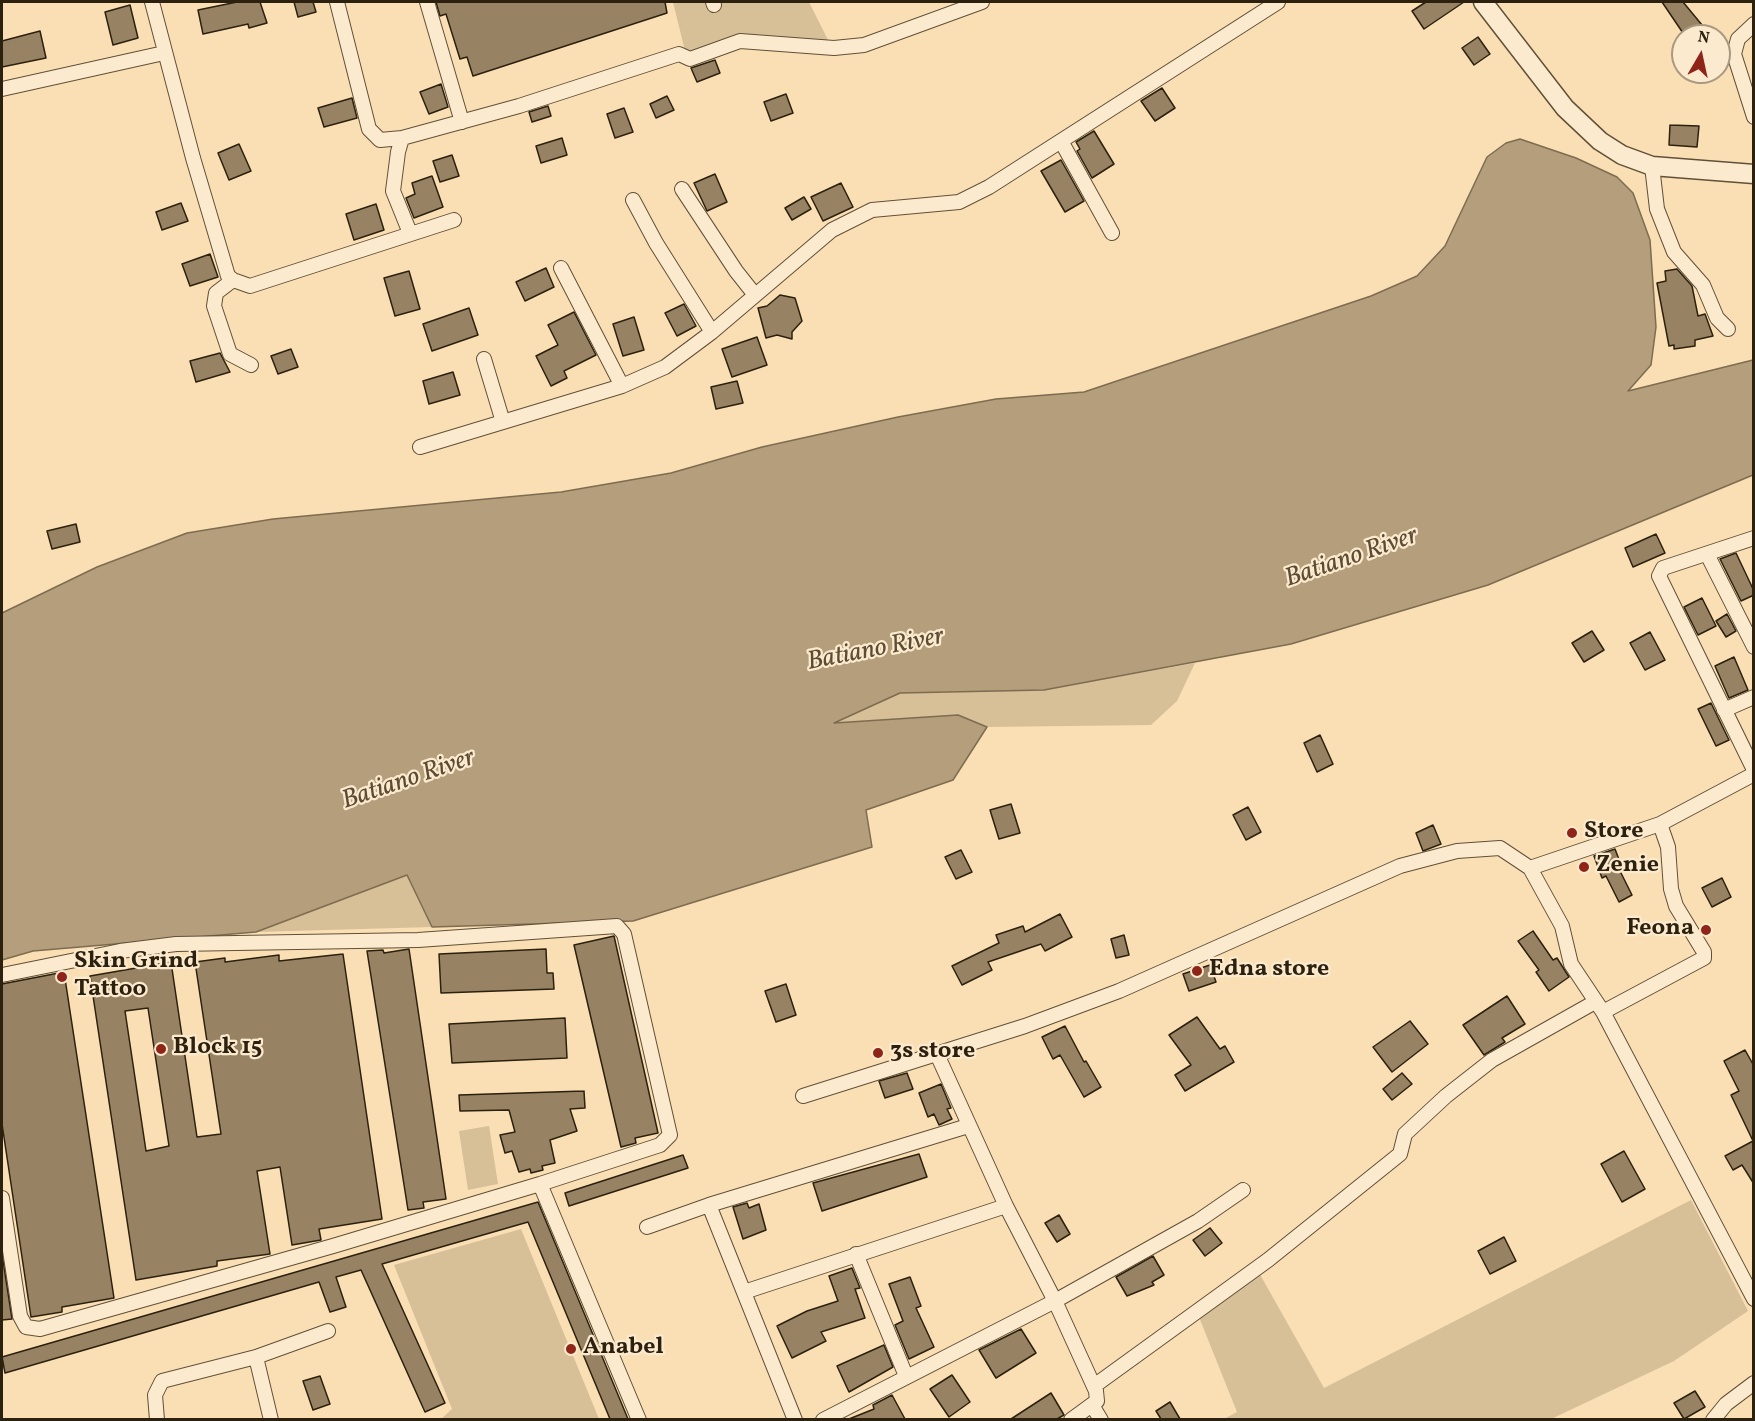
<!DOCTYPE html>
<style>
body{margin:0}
#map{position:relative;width:1755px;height:1421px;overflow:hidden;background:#fadfb4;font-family:Vollkorn,serif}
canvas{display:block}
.frame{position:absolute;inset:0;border:3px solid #2c200e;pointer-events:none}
.north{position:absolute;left:1671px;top:24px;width:60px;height:60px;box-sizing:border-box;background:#fceace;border:2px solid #a99981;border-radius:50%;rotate:9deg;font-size:16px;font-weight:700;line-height:24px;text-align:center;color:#2c200e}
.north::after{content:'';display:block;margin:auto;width:21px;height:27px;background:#8f2418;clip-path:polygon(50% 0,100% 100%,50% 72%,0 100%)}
</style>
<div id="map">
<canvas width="1755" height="1421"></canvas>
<div class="frame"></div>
<div class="north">N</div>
</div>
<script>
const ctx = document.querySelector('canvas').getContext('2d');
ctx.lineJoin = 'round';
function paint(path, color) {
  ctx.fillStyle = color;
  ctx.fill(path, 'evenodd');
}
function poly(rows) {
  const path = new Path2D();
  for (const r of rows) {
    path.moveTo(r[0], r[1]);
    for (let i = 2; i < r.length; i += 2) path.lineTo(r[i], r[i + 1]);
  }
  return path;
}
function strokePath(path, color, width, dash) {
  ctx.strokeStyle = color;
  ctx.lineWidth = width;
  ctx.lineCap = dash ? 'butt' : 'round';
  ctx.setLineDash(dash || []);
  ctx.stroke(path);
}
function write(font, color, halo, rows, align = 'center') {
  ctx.font = font + ' Vollkorn,serif';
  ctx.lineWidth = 4.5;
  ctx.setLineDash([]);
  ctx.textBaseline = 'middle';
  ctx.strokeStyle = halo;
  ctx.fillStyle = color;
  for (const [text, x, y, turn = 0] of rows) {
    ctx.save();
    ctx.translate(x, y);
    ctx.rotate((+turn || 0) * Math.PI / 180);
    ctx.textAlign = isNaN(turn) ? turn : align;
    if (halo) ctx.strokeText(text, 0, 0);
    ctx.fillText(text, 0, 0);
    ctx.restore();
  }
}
paint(poly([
 [673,2,809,2,831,46,742,36,686,55],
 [1195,663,1177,701,1151,725,987,727,958,715,832,723,900,693,1044,690],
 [407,875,432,927,256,932],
 [489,1126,498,1184,468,1190,459,1131],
 [1691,1200,1748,1311,1674,1361,1549,1420,1224,1419,1237,1412,1197,1312,1258,1271,1324,1388],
 [521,1229,599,1419,441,1419,452,1409,394,1265]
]), '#d7bf98');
const water = poly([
 [1520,139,1576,158,1617,177,1633,193,1650,240,1656,327,1651,365,1628,391,1753,360,1753,475,1488,585,1291,644,1044,690,900,693,834,723,958,715,987,727,953,780,866,810,872,847,633,921,432,927,407,875,256,932,33,951,2,960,2,613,97,567,187,533,273,519,561,492,671,473,762,447,898,417,996,399,1084,392,1371,296,1417,276,1445,246,1487,157,1506,143,1520,139]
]);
paint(water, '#b49e7c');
strokePath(water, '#7e6c50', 1.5);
const building = poly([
 [237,2,260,2,267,23,249,28,248,24,203,34,198,10,237,2],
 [294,2,313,2,316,12,298,17,294,2],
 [436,2,665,2,667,13,473,76,467,57,460,59,446,14,440,16,436,2],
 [1426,2,1464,2,1424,29,1412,11,1426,2],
 [1662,2,1683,2,1707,31,1701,36,1685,36,1662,2],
 [130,5,138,38,113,45,105,12,130,5],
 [40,31,46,58,2,67,2,41,40,31],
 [1478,37,1490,54,1474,65,1462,48,1478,37],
 [715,60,720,73,697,82,691,68,715,60],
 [441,84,448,107,429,114,420,92,441,84],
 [1162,88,1175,108,1155,121,1141,101,1162,88],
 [786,94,793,113,771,121,764,102,786,94],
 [667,96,674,110,656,118,650,104,667,96],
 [352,98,357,118,324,127,318,108,352,98],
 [548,106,551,116,532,122,529,112,548,106],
 [624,108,633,132,615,138,607,114,624,108],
 [1670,125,1699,126,1697,147,1669,145,1670,125],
 [1094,131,1114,164,1092,178,1077,151,1080,149,1076,142,1094,131],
 [562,138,567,155,541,163,536,146,562,138],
 [239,144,251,171,229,180,218,153,239,144],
 [452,155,459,176,440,182,433,161,452,155],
 [1061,160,1084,201,1065,212,1041,171,1061,160],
 [715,174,727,202,707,211,694,183,715,174],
 [432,176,443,207,414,218,406,198,415,194,412,183,432,176],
 [841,183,853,207,823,221,811,197,841,183],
 [804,197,811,209,792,220,785,208,804,197],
 [181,203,188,221,162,230,156,212,181,203],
 [376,204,384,230,354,240,346,214,376,204],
 [210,254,218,277,190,286,182,264,210,254],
 [546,268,554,287,525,301,516,282,546,268],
 [1677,269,1692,286,1698,316,1705,314,1713,336,1695,340,1695,346,1674,349,1674,345,1669,346,1657,283,1666,281,1665,271,1677,269],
 [409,271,420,309,395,316,384,278,409,271],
 [780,295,795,298,802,321,792,332,792,339,777,335,766,338,758,308,767,306,780,295],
 [684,304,696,326,677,336,665,313,684,304],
 [469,308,478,335,432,351,423,324,469,308],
 [574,312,596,355,564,371,567,378,551,386,536,356,558,345,548,325,574,312],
 [634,317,644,350,623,356,613,324,634,317],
 [757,337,767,365,732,377,722,349,757,337],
 [291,349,298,367,278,374,271,356,291,349],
 [220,353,230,372,196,382,190,361,220,353],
 [453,372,460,395,429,404,423,381,453,372],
 [737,381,743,403,716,409,711,387,737,381],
 [76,524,80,542,52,549,47,531,76,524],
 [1656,534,1665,553,1633,567,1625,548,1656,534],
 [1736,553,1754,591,1754,595,1741,601,1720,559,1736,553],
 [1702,598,1716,626,1698,635,1684,607,1702,598],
 [1727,614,1736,631,1726,637,1716,621,1727,614],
 [1592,631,1604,650,1584,662,1572,643,1592,631],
 [1650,632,1665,660,1645,670,1630,643,1650,632],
 [1734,657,1748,690,1729,698,1715,666,1734,657],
 [1711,703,1729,740,1716,746,1698,709,1711,703],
 [1320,735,1333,764,1317,772,1304,743,1320,735],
 [1011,804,1020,833,999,839,990,810,1011,804],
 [1248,807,1261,832,1246,840,1233,815,1248,807],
 [1433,825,1441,844,1423,851,1416,833,1433,825],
 [1615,849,1623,870,1620,871,1632,895,1619,902,1606,876,1602,878,1594,856,1615,849],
 [961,850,972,872,956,879,945,857,961,850],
 [1722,878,1731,897,1712,907,1702,888,1722,878],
 [1060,914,1072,937,1045,951,1041,944,988,962,992,970,962,985,952,966,999,943,996,935,1023,926,1025,932,1060,914],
 [1533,931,1553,960,1557,958,1569,977,1549,991,1536,972,1539,970,1518,941,1533,931],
 [1124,935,1129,955,1116,958,1111,939,1124,935],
 [614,936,658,1133,635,1138,636,1143,621,1147,574,945,614,936],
 [409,949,446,1199,423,1202,424,1208,408,1210,367,951,383,950,384,953,409,949],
 [546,949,547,973,553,973,554,989,441,993,439,954,546,949],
 [343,954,382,1219,319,1229,321,1240,292,1245,280,1167,257,1171,270,1254,217,1261,217,1266,136,1280,90,976,171,962,197,1137,221,1134,195,962,225,958,225,962,279,955,279,961,343,954],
 [148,1008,169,1146,146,1151,125,1011,148,1008],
 [1210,965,1216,982,1189,991,1183,974,1210,965],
 [64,972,114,1298,62,1307,62,1312,31,1317,2,1124,2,984,64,972],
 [786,984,796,1015,776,1022,765,991,786,984],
 [1507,996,1525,1024,1502,1038,1505,1042,1484,1055,1463,1025,1507,996],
 [1197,1017,1220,1049,1225,1046,1234,1062,1185,1091,1175,1075,1191,1065,1169,1035,1197,1017],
 [565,1018,567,1058,452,1063,449,1024,565,1018],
 [1410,1021,1428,1044,1392,1072,1373,1047,1410,1021],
 [1065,1026,1084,1062,1086,1061,1101,1087,1084,1097,1060,1055,1053,1059,1042,1037,1065,1026],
 [1745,1050,1754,1066,1754,1184,1742,1165,1733,1170,1725,1156,1753,1141,1731,1095,1739,1091,1724,1061,1745,1050],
 [907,1073,913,1089,885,1098,879,1081,907,1073],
 [1402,1073,1412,1084,1392,1100,1383,1089,1402,1073],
 [941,1084,951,1108,947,1109,952,1119,939,1125,934,1114,928,1117,919,1093,941,1084],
 [584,1091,585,1108,570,1109,577,1131,550,1140,555,1163,542,1166,543,1170,531,1173,530,1169,519,1172,512,1151,505,1153,500,1135,515,1132,509,1110,460,1111,459,1095,584,1091],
 [1624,1151,1645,1189,1622,1202,1601,1164,1624,1151],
 [919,1154,927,1177,822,1211,813,1183,919,1154],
 [683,1155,688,1168,569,1206,565,1193,683,1155],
 [538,1202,628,1419,610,1419,528,1222,382,1264,445,1403,425,1412,361,1270,336,1277,346,1307,330,1312,319,1282,5,1373,2,1357,538,1202],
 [747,1203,749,1208,759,1204,766,1230,743,1239,733,1207,747,1203],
 [1059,1215,1070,1234,1057,1242,1045,1223,1059,1215],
 [1210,1228,1222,1243,1205,1256,1193,1240,1210,1228],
 [1504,1237,1516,1261,1490,1274,1478,1251,1504,1237],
 [2,1254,12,1319,2,1320,2,1254],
 [1153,1256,1164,1275,1152,1282,1154,1285,1127,1296,1116,1277,1153,1256],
 [852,1268,860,1288,855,1289,865,1318,821,1332,826,1341,792,1358,777,1326,807,1311,838,1301,829,1276,852,1268],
 [910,1277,921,1306,916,1308,934,1347,909,1359,895,1325,903,1321,889,1284,910,1277],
 [1021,1329,1036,1353,996,1378,979,1350,1021,1329],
 [884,1345,893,1367,849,1392,837,1366,884,1345],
 [952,1375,970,1402,949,1417,930,1389,952,1375],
 [320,1376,330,1404,313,1410,303,1381,320,1376],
 [1695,1391,1705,1407,1684,1419,1674,1403,1695,1391],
 [1051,1393,1064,1415,1057,1419,1011,1419,1051,1393],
 [892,1395,905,1419,849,1419,874,1409,873,1405,892,1395],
 [1170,1402,1180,1419,1161,1419,1156,1411,1170,1402]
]);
paint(building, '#978364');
strokePath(building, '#2c200e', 1.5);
const minor = poly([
 [152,2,193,158,228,276,233,280,250,286,454,220],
 [337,2,369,129,380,140,402,138],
 [427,2,462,122],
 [713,2,714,5],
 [1754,24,1738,39,1734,54,1754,117],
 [2,89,164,53],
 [1061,141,1112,233],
 [1652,166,1657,209,1674,252,1703,285,1717,318,1728,329],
 [682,189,736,271,755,295],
 [633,200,656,243,712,332,832,230,872,210,959,202,989,187,1278,2],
 [410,233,393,191,398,152,402,138,519,106,679,54,690,59,740,41,834,48,864,45,982,2],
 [561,268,622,386],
 [233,280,216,293,214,306,230,354,251,365],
 [484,359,503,422],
 [420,447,622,386,665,367,712,332],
 [1754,538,1663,568,1659,576,1754,770],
 [1707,554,1754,647],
 [1724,710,1754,697],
 [1530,868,1562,926,1571,964,1603,1012,1754,1299],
 [2,975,120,951,176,944,418,940,617,926,624,934,670,1135,660,1145,540,1184,333,1246,40,1329,26,1327,20,1316,2,1198],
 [1603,1012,1704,958,1704,952,1676,906,1671,889,1668,847,1660,824],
 [936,1052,1006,1206,1055,1301,1096,1391,1097,1401,1071,1420],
 [803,1096,1025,1026,1119,991,1400,866,1457,851,1500,848,1530,868,1660,824,1754,774],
 [540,1184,639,1420],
 [709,1205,795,1420],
 [647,1227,709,1205,968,1126],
 [856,1254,906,1376],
 [744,1292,1006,1206],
 [256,1357,271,1420],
 [1094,1386,1268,1260,1400,1154,1405,1134,1446,1096,1492,1060,1595,1002],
 [1092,1405,1101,1420],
 [157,1420,155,1395,162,1381,256,1357,328,1331],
 [823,1420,1055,1301,1198,1221,1243,1190],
 [1713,1420,1726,1404,1754,1383]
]);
const tertiary = poly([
 [1483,2,1565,108,1600,141,1622,155,1652,166,1754,174]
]);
strokePath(minor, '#605038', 16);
strokePath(tertiary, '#605038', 21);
strokePath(minor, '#fceace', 14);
strokePath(tertiary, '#fceace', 18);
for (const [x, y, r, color] of [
 [1572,833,6,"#8f2418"],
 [1584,867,6,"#8f2418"],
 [1706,930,6,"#8f2418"],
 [1197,971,6,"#8f2418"],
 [62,977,6,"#8f2418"],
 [161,1049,6,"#8f2418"],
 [878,1053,6,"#8f2418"],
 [571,1349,6,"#8f2418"]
]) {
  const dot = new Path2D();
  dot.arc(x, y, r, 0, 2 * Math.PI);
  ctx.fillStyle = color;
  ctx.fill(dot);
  strokePath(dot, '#fceace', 2);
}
write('bold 24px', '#2c200e', '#fceace', [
 ["Store",1584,833],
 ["Zenie",1596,867],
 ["Feona",1694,930,"right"],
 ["Skin Grind",74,963],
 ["Tattoo",74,991],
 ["Edna store",1209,971],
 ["Block 15",173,1049],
 ["3s store",890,1053],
 ["Anabel",583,1349]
], 'left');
write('italic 26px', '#5c4c34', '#fceace', [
 ["Batiano River",1352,559,-19],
 ["Batiano River",876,651,-11],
 ["Batiano River",409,781,-19]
]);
</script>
